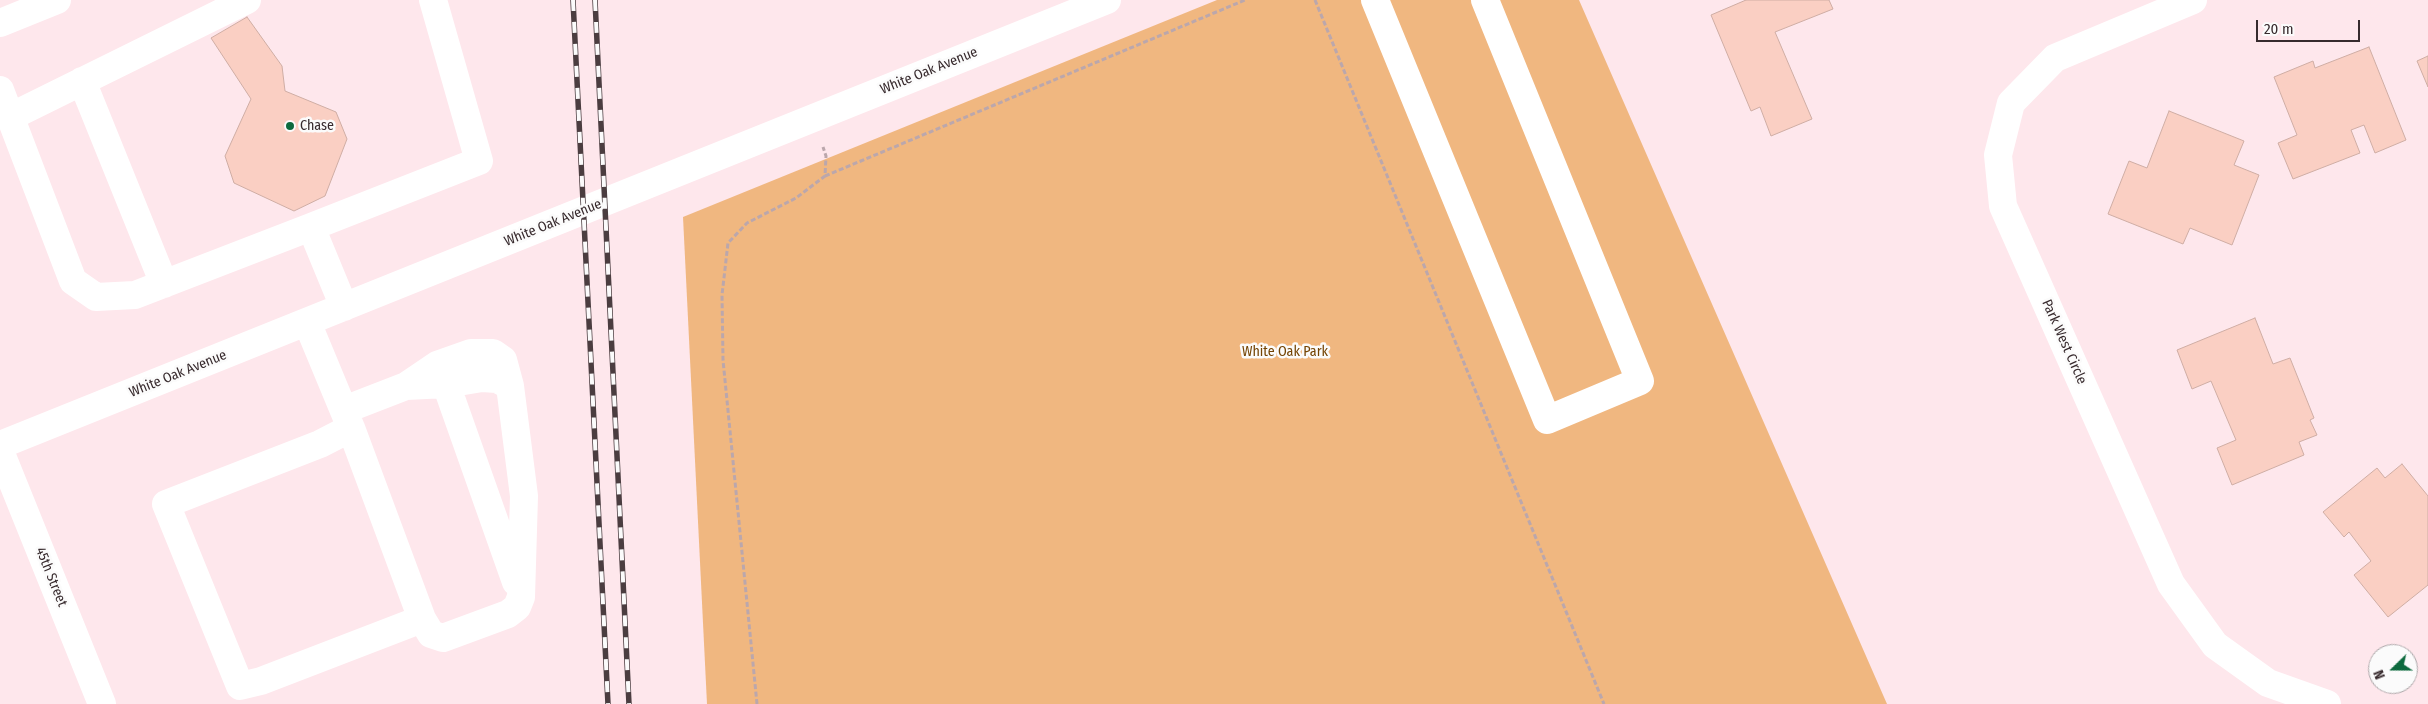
<!DOCTYPE html>
<style>
body{margin:0}
#map{position:relative;width:2428px;height:704px;overflow:hidden;background:#fee7ec;font-family:"Fira Sans Condensed",sans-serif}
canvas{display:block}
.north{position:absolute;left:2368px;top:644px;width:50px;height:50px;box-sizing:border-box;background:#fbfbfb;border:1px solid #ada7a9;border-radius:50%;rotate:248deg;font-size:14px;font-weight:700;line-height:20px;text-align:center;color:#372a2d}
.north::after{content:'';display:block;margin:auto;width:18px;height:22px;background:#0d6a3e;clip-path:polygon(50% 0,100% 100%,50% 72%,0 100%)}
.scale{position:absolute;left:2256px;top:20px;width:104px;height:22px;box-sizing:border-box;border:2px solid #372a2d;border-top:0;padding-left:6px;font-size:15px;line-height:18px;white-space:nowrap;color:#372a2d;-webkit-text-stroke:4px #fbfbfb;paint-order:stroke}
</style>
<div id="map">
<canvas width="2428" height="704"></canvas>
<div class="north">N</div>
<div class="scale">20 m</div>
</div>
<script>
const ctx = document.querySelector('canvas').getContext('2d');
ctx.lineJoin = 'round';
function paint(path, color) {
  ctx.fillStyle = color;
  ctx.fill(path, 'evenodd');
}
function poly(rows) {
  const path = new Path2D();
  for (const r of rows) {
    path.moveTo(r[0], r[1]);
    for (let i = 2; i < r.length; i += 2) path.lineTo(r[i], r[i + 1]);
  }
  return path;
}
function strokePath(path, color, width, dash) {
  ctx.strokeStyle = color;
  ctx.lineWidth = width;
  ctx.lineCap = dash ? 'butt' : 'round';
  ctx.setLineDash(dash || []);
  ctx.stroke(path);
}
function write(font, color, halo, rows, align = 'center') {
  ctx.font = font + ' "Fira Sans Condensed",sans-serif';
  ctx.lineWidth = 5;
  ctx.setLineDash([]);
  ctx.textBaseline = 'middle';
  ctx.strokeStyle = halo;
  ctx.fillStyle = color;
  for (const [text, x, y, turn = 0] of rows) {
    ctx.save();
    ctx.translate(x, y);
    ctx.rotate((+turn || 0) * Math.PI / 180);
    ctx.textAlign = isNaN(turn) ? turn : align;
    if (halo) ctx.strokeText(text, 0, 0);
    ctx.fillText(text, 0, 0);
    ctx.restore();
  }
}
paint(poly([
 [1217,0,1579,0,1887,704,707,704,683,217]
]), '#f0b780');
const building = poly([
 [1746,0,1829,0,1833,9,1775,32,1812,119,1771,136,1760,107,1751,111,1711,15,1746,0],
 [247,17,282,66,285,91,336,112,347,139,325,196,294,211,234,183,225,156,251,99,211,38,247,17],
 [2369,47,2406,140,2375,153,2364,125,2351,130,2360,153,2293,179,2278,143,2297,135,2274,77,2313,61,2315,68,2369,47],
 [2428,56,2428,87,2417,61,2428,56],
 [2169,111,2244,141,2234,165,2259,175,2232,245,2190,228,2183,244,2108,214,2129,161,2147,168,2169,111],
 [2255,318,2273,364,2290,358,2314,418,2310,420,2317,435,2299,442,2304,455,2232,485,2217,448,2236,440,2211,381,2192,389,2177,350,2255,318],
 [2402,464,2428,496,2428,585,2388,617,2354,575,2371,561,2349,532,2344,537,2323,512,2377,468,2385,478,2402,464]
]);
paint(building, '#facfc3');
strokePath(building, '#cfada4', 1);
strokePath(poly([
 [1315,0,1604,704],
 [825,176,1245,0],
 [757,704,723,360,722,295,728,243,747,223,796,198,825,176,826,156,823,147]
]), '#bba7ac', 3, [5, 2.5]);
strokePath(poly([
 [1375,0,1547,420,1640,381,1485,0],
 [2193,0,2055,58,2011,103,1998,155,2003,206,2171,584,2215,645,2268,683,2327,704],
 [0,23,57,0],
 [82,81,164,284],
 [0,90,73,281,96,297,135,295,311,227,344,307],
 [10,117,247,0],
 [311,227,479,161,433,0],
 [307,322,351,428,422,619,431,634,443,638,508,614,517,607,521,597,524,496,510,386,497,379,482,378,446,384,406,386],
 [446,384,516,582],
 [344,410,406,386,437,365,471,353,493,353,503,360,510,386],
 [351,428,320,444,166,504,240,686,261,681,422,619],
 [0,445,1107,0]
]), '#fff', 28);
strokePath(poly([
 [0,451,102,704]
]), '#fff', 28);
const rail = poly([
 [573,0,608,704],
 [595,0,629,704]
]);
strokePath(rail, '#4b3d40', 5.5);
strokePath(rail, '#fbfbfb', 4, [11]);
for (const [x, y, r, color] of [
 [290,126,5,"#0d6a3e"]
]) {
  const dot = new Path2D();
  dot.arc(x, y, r, 0, 2 * Math.PI);
  ctx.fillStyle = color;
  ctx.fill(dot);
  strokePath(dot, '#fbfbfb', 2);
}
write('14px', '#372a2d', '#fbfbfb', [
 ["White Oak Avenue",929,71,-22],
 ["White Oak Avenue",553,223,-22],
 ["Park West Circle",2064,342,66],
 ["White Oak Avenue",178,374,-22],
 ["45th Street",51,577,68]
]);
write('14px', '#372a2d', '#fbfbfb', [
 ["Chase",300,126]
], 'left');
write('14px', '#744404', '#fbfbfb', [
 ["White Oak Park",1285,352]
]);
</script>
